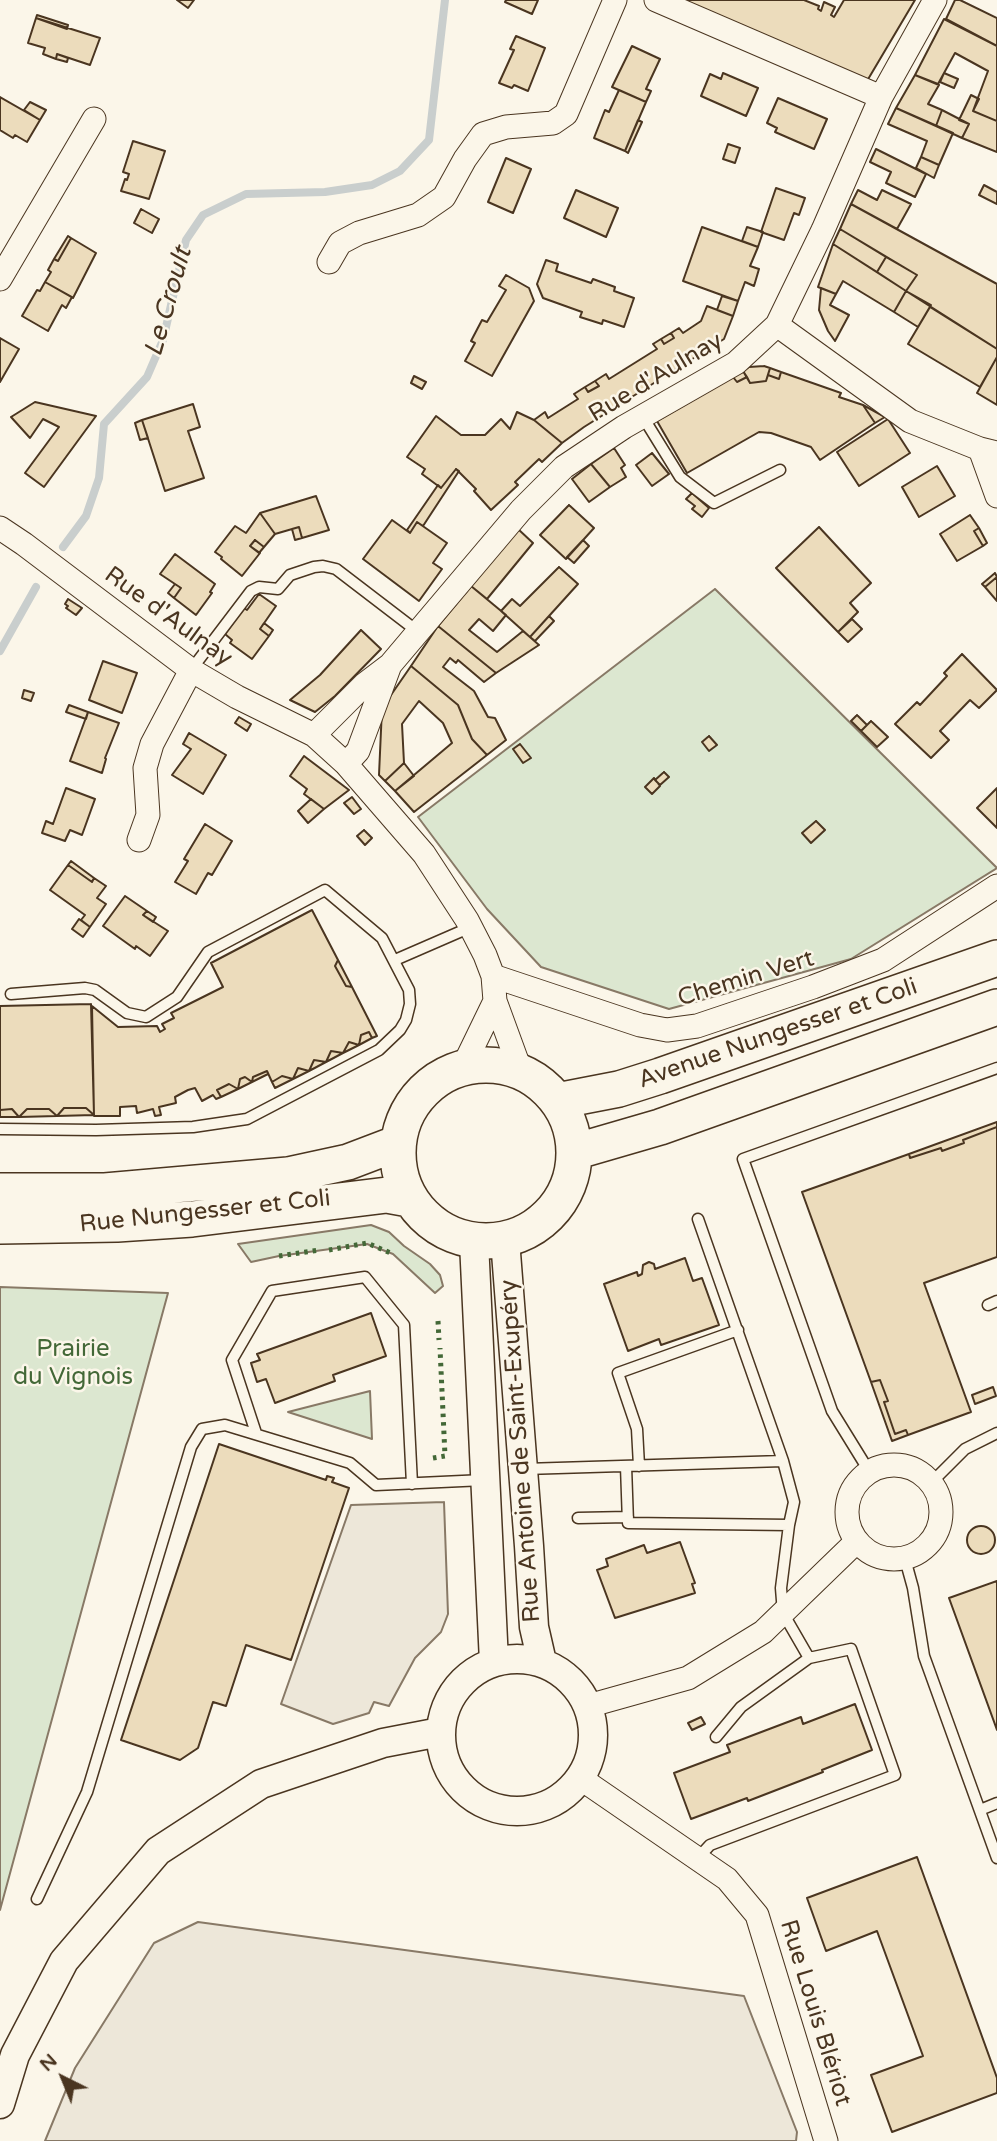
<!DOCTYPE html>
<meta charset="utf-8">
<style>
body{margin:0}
#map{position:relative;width:997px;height:2141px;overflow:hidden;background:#fbf6e9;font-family:"Varela Round",sans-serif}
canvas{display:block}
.north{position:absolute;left:28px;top:2043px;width:70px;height:70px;-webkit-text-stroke:5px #fbf6e9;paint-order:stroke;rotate:317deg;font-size:19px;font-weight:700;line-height:28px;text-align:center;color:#4a3520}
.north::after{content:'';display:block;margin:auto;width:24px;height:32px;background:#4a3520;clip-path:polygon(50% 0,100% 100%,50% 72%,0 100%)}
</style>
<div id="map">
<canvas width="997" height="2141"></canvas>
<div class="north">N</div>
</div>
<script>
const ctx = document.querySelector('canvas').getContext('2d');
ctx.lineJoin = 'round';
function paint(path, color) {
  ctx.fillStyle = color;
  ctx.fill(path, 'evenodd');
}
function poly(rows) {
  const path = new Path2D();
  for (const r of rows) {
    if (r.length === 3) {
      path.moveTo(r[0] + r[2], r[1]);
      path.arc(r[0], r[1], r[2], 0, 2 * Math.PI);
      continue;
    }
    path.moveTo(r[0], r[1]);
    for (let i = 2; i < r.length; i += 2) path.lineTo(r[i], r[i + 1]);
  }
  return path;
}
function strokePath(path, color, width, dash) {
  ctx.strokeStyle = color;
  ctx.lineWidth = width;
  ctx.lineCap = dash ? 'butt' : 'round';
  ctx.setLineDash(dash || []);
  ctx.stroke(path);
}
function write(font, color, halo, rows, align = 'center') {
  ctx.font = font + ' "Varela Round",sans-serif';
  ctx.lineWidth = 5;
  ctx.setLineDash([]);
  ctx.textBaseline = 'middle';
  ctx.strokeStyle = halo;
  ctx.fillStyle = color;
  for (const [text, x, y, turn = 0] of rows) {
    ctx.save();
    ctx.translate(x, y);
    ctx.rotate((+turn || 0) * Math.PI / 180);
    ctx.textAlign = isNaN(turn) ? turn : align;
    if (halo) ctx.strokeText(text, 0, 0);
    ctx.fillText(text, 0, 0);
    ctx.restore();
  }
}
const green = poly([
 [715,589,997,868,851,959,669,1009,541,967,487,909,418,817,715,589],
 [371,1225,389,1232,404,1246,430,1264,440,1275,443,1286,435,1293,393,1254,367,1244,279,1256,251,1262,238,1244,371,1225],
 [0,1287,168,1293,0,1910,0,1287],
 [370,1391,372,1439,288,1412,370,1391]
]);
paint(green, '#dce7d0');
strokePath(green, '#887966', 2);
const parking = poly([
 [444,1502,448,1614,441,1632,415,1658,389,1706,374,1702,369,1713,333,1724,281,1704,351,1505,444,1502],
 [198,1922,744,1996,797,2132,796,2141,45,2141,75,2068,154,1943,198,1922]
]);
paint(parking, '#ede7d9');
strokePath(parking, '#887966', 2);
strokePath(poly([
 [63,547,86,516,99,478,104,424,147,377,163,340,186,240,203,215,246,194,325,192,372,185,400,171,429,140,445,0],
 [0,651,36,587]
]), '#c9cecd', 8);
const building = poly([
 [177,0,194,0,188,8,177,0],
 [506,0,538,0,532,14,505,2,506,0],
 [689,0,804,0,819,6,818,9,821,11,824,2,835,7,831,15,834,17,844,0,915,0,867,81,687,4,689,0],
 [955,0,960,0,997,18,997,46,946,19,955,0],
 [37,15,68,25,67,29,36,18,37,15],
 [36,18,100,38,90,65,57,54,56,59,43,54,45,48,28,43,36,18],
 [944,19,997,46,997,121,973,111,988,71,955,53,938,84,915,75,944,19],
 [516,36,545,48,528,91,514,85,512,88,499,83,514,50,510,49,516,36],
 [632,46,660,59,646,89,651,91,646,102,612,87,632,46],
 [57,54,68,58,67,62,56,59,57,54],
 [723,73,758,88,746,116,701,96,710,74,721,79,723,73],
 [944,73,958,79,954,88,940,82,944,73],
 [915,75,939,85,928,104,942,110,936,126,896,108,915,75],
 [619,90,646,102,625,151,594,138,605,110,609,112,619,90],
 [971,95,979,99,973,111,997,121,997,152,962,138,969,124,959,120,971,95],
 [0,97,40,120,27,142,15,135,13,138,0,130,0,97],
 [778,98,827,119,814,149,775,132,777,128,767,123,778,98],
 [30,102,46,110,40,120,24,110,30,102],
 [896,108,953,133,939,165,921,157,927,141,888,124,896,108],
 [942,110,969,124,962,138,936,126,942,110],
 [638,120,642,122,628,153,625,151,638,120],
 [133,141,165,151,149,199,121,191,125,179,127,180,129,174,123,172,133,141],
 [728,144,740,148,735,163,723,159,728,144],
 [876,149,926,174,915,197,886,183,891,172,870,162,876,149],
 [921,157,939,165,934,178,916,168,921,157],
 [506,158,531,169,513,213,488,202,506,158],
 [984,185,997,192,997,204,979,195,984,185],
 [776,188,805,198,799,215,794,213,784,240,761,232,776,188],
 [576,190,618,208,606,237,564,218,576,190],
 [858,190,877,200,882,190,911,204,897,229,851,204,858,190],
 [851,204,997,284,997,349,906,291,917,275,840,229,851,204],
 [141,209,159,219,152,233,134,223,141,209],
 [702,227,758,247,750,266,759,269,754,286,745,282,738,301,683,281,702,227],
 [747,227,763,232,758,247,742,241,747,227],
 [840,229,886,257,877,272,833,244,840,229],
 [68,236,71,238,58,261,54,259,68,236],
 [71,238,96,253,73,298,45,282,51,272,48,270,54,259,58,261,71,238],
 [833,244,906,291,894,312,843,281,836,294,818,287,833,244],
 [886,257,917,275,906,291,877,272,886,257],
 [546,260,558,264,556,271,591,283,593,279,615,287,614,291,634,298,624,327,603,320,602,324,580,317,582,312,543,298,537,284,546,260],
 [506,275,529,288,534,301,492,376,465,361,475,343,471,341,482,320,487,322,506,290,499,286,506,275],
 [45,282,72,297,66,308,62,305,48,331,22,316,37,290,40,291,45,282],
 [821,288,836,294,830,305,849,315,835,341,828,331,819,310,821,288],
 [906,291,931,305,918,327,894,312,906,291],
 [722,296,738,301,733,316,717,310,722,296],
 [707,306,733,316,724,339,584,427,562,443,534,420,545,412,548,418,578,399,574,394,585,387,588,392,599,386,595,381,606,374,609,379,657,349,653,344,661,339,664,344,674,338,671,333,679,328,683,333,701,321,707,306],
 [930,307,997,349,997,357,980,387,908,344,930,307],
 [671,333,674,338,664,344,661,339,671,333],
 [0,338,19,349,0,382,0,338],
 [997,357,997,405,977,393,997,357],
 [764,366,770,368,766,381,750,383,743,371,749,367,764,366],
 [770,368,781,372,779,379,768,375,770,368],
 [743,371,747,377,737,382,733,377,743,371],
 [781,372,841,393,839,397,863,405,875,423,820,460,811,447,771,433,759,432,687,473,657,421,733,377,737,382,747,377,750,383,766,381,768,375,779,379,781,372],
 [414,376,426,382,422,389,411,383,414,376],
 [595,381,599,386,588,392,585,387,595,381],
 [35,402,96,416,44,487,25,473,59,427,43,419,30,438,11,417,35,402],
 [193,404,200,427,188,431,204,478,165,491,142,420,193,404],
 [863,405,885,417,875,423,863,405],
 [517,412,534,420,562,443,542,462,539,459,515,482,518,485,491,510,474,491,476,489,456,469,441,488,422,474,425,469,407,457,436,416,461,435,485,435,501,419,510,429,517,412],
 [888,419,910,453,859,486,837,452,888,419],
 [142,420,148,438,140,440,135,423,142,420],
 [614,448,625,465,621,468,626,477,610,487,591,464,614,448],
 [652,453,669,474,652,486,636,465,652,453],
 [591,464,610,487,589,502,572,479,591,464],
 [937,466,955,496,919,517,902,487,937,466],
 [456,469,459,471,423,526,417,522,410,533,407,530,438,485,441,488,456,469],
 [692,493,709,508,702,517,692,509,695,506,686,499,692,493],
 [316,496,329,530,302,538,299,527,275,534,260,513,316,496],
 [569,505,594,528,566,559,540,535,569,505],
 [260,513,275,534,264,547,255,540,250,546,260,553,242,576,221,559,222,557,215,552,235,526,246,533,260,513],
 [970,515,979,528,974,531,983,546,957,561,940,534,970,515],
 [392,520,410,533,417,522,447,543,433,563,442,569,419,601,363,559,392,520],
 [299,527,302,538,295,540,292,529,299,527],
 [819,527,871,583,850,603,858,612,838,632,776,568,819,527],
 [979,528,987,543,983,546,974,531,979,528],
 [518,529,533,543,487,599,471,586,518,529],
 [255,540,264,547,259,553,250,546,255,540],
 [583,540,589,546,574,563,567,557,583,540],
 [175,554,215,584,210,592,212,593,196,615,174,598,181,588,160,574,175,554],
 [559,567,578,584,530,637,501,611,512,599,520,606,559,567],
 [995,573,997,577,985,587,982,584,995,573],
 [997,577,997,601,985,587,997,577],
 [175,584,181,588,174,598,168,593,175,584],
 [471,586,506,615,493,631,479,619,469,630,497,652,523,631,539,645,496,673,438,626,471,586],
 [259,594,276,606,260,629,269,636,252,659,230,643,232,640,225,634,244,608,247,610,259,594],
 [68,599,82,608,76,615,66,608,68,606,65,604,68,599],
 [549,616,554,621,535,641,530,637,549,616],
 [852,619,862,629,848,642,838,632,852,619],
 [264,623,273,630,269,636,260,629,264,623],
 [438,626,496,673,484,682,458,660,456,663,450,658,443,667,474,691,488,717,495,718,506,740,487,755,472,739,458,705,411,666,438,626],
 [361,630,381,649,335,696,315,712,290,700,320,675,361,630],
 [962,654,997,690,979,708,970,700,940,731,949,740,931,758,895,724,917,702,920,705,947,676,944,673,962,654],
 [103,661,137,673,122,713,89,700,103,661],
 [411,666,458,705,472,739,487,755,414,812,395,791,452,743,443,723,419,701,402,724,404,763,385,781,379,775,382,708,411,666],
 [24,690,34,693,31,701,22,698,24,690],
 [69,705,88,712,86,719,66,712,69,705],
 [88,712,119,723,105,758,106,759,102,773,70,761,88,712],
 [857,715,867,725,861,731,851,721,857,715],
 [239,717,251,724,247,731,235,723,239,717],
 [871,721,888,737,877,747,861,731,871,721],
 [189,733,226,755,203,794,172,775,191,749,183,744,189,733],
 [709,736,717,745,709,751,702,742,709,736],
 [520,744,531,758,523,763,513,749,520,744],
 [304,756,349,790,324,809,304,794,307,789,290,776,304,756],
 [404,763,414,776,395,791,385,781,404,763],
 [664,772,669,777,660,785,655,780,664,772],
 [654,778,660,786,652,794,645,787,654,778],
 [66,788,95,799,82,835,70,830,65,841,42,833,46,821,53,824,66,788],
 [997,788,997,828,977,808,997,788],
 [352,797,361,809,354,814,344,803,352,797],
 [311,799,324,809,308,823,298,811,311,799],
 [816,821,825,830,811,843,802,833,816,821],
 [205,824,232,841,212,875,208,873,196,894,175,882,188,861,184,859,205,824],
 [364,830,372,838,365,845,357,836,364,830],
 [71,861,94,878,92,882,68,865,71,861],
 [68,865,92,882,94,878,106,886,97,898,106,904,90,927,81,920,85,915,50,890,68,865],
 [125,896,147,911,143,915,168,931,150,956,136,946,135,949,103,926,125,896],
 [312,910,338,960,335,966,346,986,352,987,377,1036,372,1038,369,1032,361,1035,359,1045,349,1042,343,1053,331,1051,326,1062,314,1060,309,1071,298,1068,293,1079,282,1076,272,1082,267,1071,253,1077,252,1082,245,1077,240,1079,238,1089,229,1084,217,1090,221,1097,216,1099,213,1095,202,1101,195,1088,188,1090,175,1097,176,1103,159,1107,161,1115,155,1116,153,1109,137,1113,136,1106,120,1107,120,1116,94,1116,92,1006,118,1027,157,1026,160,1032,165,1029,162,1024,174,1018,171,1013,223,987,211,963,312,910],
 [147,911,156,917,153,922,143,915,147,911],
 [79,919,90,927,83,937,72,929,79,919],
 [338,960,352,987,346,986,335,966,338,960],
 [91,1004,94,1115,86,1108,64,1108,57,1116,49,1109,27,1109,19,1117,12,1109,0,1110,0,1006,91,1004],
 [369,1032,372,1038,359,1045,361,1035,369,1032],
 [349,1042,359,1045,343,1053,349,1042],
 [331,1051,343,1053,326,1062,331,1051],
 [314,1060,326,1062,309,1071,314,1060],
 [298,1068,309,1071,293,1079,298,1068],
 [267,1071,268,1074,252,1082,253,1077,267,1071],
 [282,1076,293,1079,275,1088,272,1082,282,1076],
 [245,1077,252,1082,238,1089,240,1079,245,1077],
 [229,1084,238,1089,221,1097,217,1090,229,1084],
 [64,1108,86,1108,94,1115,57,1116,64,1108],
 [12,1109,19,1117,0,1117,0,1110,12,1109],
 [27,1109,49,1109,57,1116,19,1117,27,1109],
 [997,1122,997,1127,963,1140,964,1143,942,1151,941,1148,910,1158,909,1154,997,1122],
 [997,1127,997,1257,924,1283,971,1412,908,1435,906,1430,895,1434,884,1402,888,1401,880,1380,871,1382,802,1192,909,1154,910,1158,941,1148,942,1151,964,1143,963,1140,997,1127],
 [685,1258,693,1281,702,1278,719,1325,661,1345,659,1339,628,1351,604,1284,637,1272,638,1276,642,1274,643,1265,649,1262,654,1264,655,1269,685,1258],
 [371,1313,386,1356,333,1375,335,1381,275,1403,266,1379,257,1382,251,1363,260,1360,257,1354,371,1313],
 [880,1380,888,1401,884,1402,895,1434,906,1430,908,1435,892,1441,871,1382,880,1380],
 [993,1387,996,1396,975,1404,972,1395,993,1387],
 [219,1444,326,1480,327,1476,334,1478,332,1482,349,1488,291,1660,246,1645,226,1706,213,1702,198,1748,180,1760,121,1740,219,1444],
 [981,1540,14],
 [680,1542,695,1583,692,1584,695,1593,615,1618,597,1570,608,1566,606,1559,644,1545,647,1553,680,1542],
 [997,1581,997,1730,949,1598,997,1581],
 [855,1704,872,1750,822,1770,823,1772,748,1801,747,1798,691,1819,674,1773,730,1752,727,1745,801,1717,803,1724,855,1704],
 [701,1717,705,1724,692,1730,688,1723,701,1717],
 [917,1857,997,2078,997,2093,892,2132,871,2075,923,2056,877,1931,826,1951,807,1898,917,1857]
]);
paint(building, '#ecdcbc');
strokePath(building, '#4a3520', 2);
const service = poly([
 [643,417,680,477,714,503,780,470],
 [191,670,251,591,259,587,278,589,290,575,314,567,323,566,336,569,417,631],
 [395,960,471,927],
 [0,1129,96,1130,193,1127,247,1119,379,1050,400,1030,406,1020,410,1004,409,990,382,938,325,890,208,952,177,997,146,1017,127,1013,95,990,85,988,11,994],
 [698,1219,783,1461],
 [988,1305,997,1301],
 [256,1433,232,1360,272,1291,365,1277,404,1325,412,1484],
 [626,1466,628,1523,789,1525],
 [639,1466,637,1429,618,1373,738,1330],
 [525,1469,783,1461,794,1502,789,1525,781,1588,783,1613,809,1658,851,1649,895,1775,710,1845,697,1859],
 [869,1471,832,1411,743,1159,997,1068],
 [931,1483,965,1449,997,1433],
 [578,1518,628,1517],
 [905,1559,913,1588,924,1656,997,1858],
 [716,1737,741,1707,809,1658],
 [980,1810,997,1803],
 [37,1899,87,1792,191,1447,202,1429,225,1425,350,1463,376,1485,484,1480]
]);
const minor = poly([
 [656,0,881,97],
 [329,262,340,243,359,233,418,215,444,197,465,159,483,134,506,127,553,123,566,114,615,0],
 [0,279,94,119],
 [777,325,910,421,980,449,997,453],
 [980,449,997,496],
 [0,528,24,544,191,670,237,697,314,735,346,764,424,854,467,920,485,955,493,976,495,1001,521,1072],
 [314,735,365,684,390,665,521,510,564,467,624,427,736,363,777,325,823,230,881,97,935,0],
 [346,764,358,751,390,665],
 [139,840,148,815,145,768,152,744,191,670],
 [493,976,640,1025,667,1030,697,1026,813,987,883,960,997,886],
 [463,1067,495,1001],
 [894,1512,47],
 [588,1706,688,1678,763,1632,856,1542],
 [580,1778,727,1879,757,1915,826,2141]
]);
const tertiary = poly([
 [505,1240,529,1546,534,1627,542,1662],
 [474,1242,494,1662],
 [517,1735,76],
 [0,2104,15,2055,64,1961,158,1851,261,1784,383,1743,440,1732]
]);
const primary = poly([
 [486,1153,88],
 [557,1101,619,1089,660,1076,997,958],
 [574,1152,660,1127,997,1007],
 [0,1191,105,1191,288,1175,348,1162,398,1143],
 [0,1226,117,1224,192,1219,387,1195,409,1199]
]);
strokePath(service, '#4a3520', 13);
strokePath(minor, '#4a3520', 25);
strokePath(tertiary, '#4a3520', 31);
strokePath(primary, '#4a3520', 38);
strokePath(service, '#fbf6e9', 10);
strokePath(minor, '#fbf6e9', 23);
strokePath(tertiary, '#fbf6e9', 28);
strokePath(primary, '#fbf6e9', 35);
strokePath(poly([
 [329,1250,367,1243,393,1254],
 [279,1256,320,1250],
 [438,1321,439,1340],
 [433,1458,445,1456,440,1348]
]), '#436837', 5, [3.5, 5]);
write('24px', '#4a3520', '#fbf6e9', [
 ["Rue d'Aulnay",656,378,-31],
 ["Rue d'Aulnay",168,617,36],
 ["Chemin Vert",746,979,-17],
 ["Avenue Nungesser et Coli",778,1034,-19],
 ["Rue Nungesser et Coli",205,1212,-6],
 ["Rue Antoine de Saint-Exupéry",521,1451,-94],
 ["Rue Louis Blériot",815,2013,73]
]);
write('24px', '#436837', '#fbf6e9', [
 ["Prairie",73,1350],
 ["du Vignois",73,1378]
]);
write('italic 26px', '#4a3520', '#fbf6e9', [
 ["Le Croult",169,302,-74]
]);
</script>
